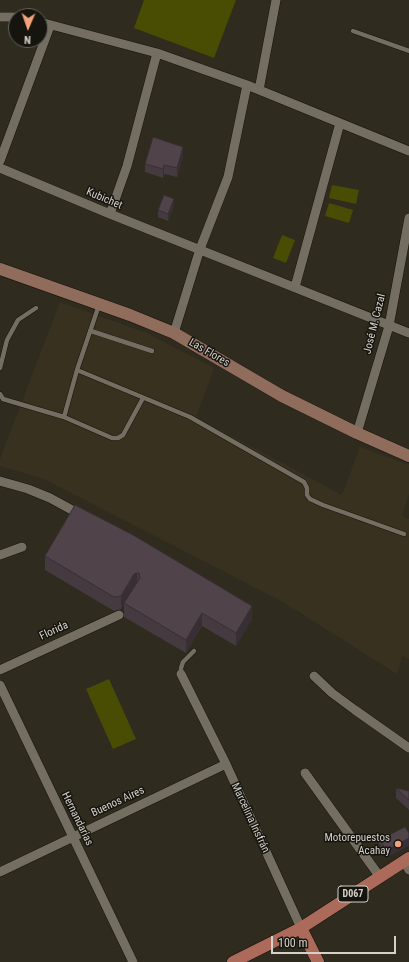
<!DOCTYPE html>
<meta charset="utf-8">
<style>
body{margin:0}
#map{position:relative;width:409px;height:962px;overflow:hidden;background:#2f2b1f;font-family:"Roboto Condensed",sans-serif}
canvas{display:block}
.north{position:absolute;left:8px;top:8px;width:40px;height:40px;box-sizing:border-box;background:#15140e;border:1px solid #616059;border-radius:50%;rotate:182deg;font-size:11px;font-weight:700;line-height:16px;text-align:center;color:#d4d1ca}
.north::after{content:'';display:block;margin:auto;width:14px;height:18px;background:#f0a27a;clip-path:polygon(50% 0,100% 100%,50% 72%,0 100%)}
.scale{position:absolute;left:271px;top:936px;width:125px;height:18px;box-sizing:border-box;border:2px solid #d4d1ca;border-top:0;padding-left:5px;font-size:12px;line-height:14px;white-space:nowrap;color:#d4d1ca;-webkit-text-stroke:3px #15140e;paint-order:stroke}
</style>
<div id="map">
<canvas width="409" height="962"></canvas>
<div class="north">N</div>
<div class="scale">100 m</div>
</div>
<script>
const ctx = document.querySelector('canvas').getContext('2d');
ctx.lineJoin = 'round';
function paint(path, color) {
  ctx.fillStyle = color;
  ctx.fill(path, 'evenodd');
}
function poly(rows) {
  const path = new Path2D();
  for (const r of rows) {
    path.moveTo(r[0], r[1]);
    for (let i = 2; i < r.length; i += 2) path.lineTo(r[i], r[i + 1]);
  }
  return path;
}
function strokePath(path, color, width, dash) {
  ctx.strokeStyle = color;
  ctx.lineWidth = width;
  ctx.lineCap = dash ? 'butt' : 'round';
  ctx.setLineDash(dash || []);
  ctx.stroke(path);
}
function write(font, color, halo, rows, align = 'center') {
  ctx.font = font + ' "Roboto Condensed",sans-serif';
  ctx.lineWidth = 3;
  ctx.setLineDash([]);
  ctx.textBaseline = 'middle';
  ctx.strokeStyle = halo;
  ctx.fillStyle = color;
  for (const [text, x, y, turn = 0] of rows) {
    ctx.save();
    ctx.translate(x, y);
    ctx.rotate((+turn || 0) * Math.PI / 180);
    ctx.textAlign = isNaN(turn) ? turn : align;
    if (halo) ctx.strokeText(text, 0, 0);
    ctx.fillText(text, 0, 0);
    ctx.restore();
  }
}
paint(poly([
 [60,302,147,333,214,368,196,417,342,495,360,447,409,465,409,494,402,516,409,519,409,659,402,656,397,674,283,602,44,479,0,466,0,459]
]), '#38311f');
paint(poly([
 [144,0,236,0,214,58,134,28],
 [332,185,359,190,356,204,329,198],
 [329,203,353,210,349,223,325,216],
 [282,235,295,240,286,263,273,258],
 [109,679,136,739,113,749,86,689]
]), '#494d03');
const lane = poly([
 [353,31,409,51],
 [99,305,77,370,64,417,112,438,118,438,123,435,143,398],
 [91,331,152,351],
 [0,368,7,340,18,320,36,308],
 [77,370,190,417,304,482,307,488,307,495,310,499,323,505,404,534],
 [0,394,3,399,64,417],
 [181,674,181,668,183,662,194,651]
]);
const street = poly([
 [0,17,16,17],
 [40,22,157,53,247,85,409,151],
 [259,90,276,0],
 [0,161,50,26],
 [0,168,110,214,409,333],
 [110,214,127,166,157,53],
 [295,287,340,123],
 [174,333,200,249,228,177,247,85],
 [357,433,389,326,409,218],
 [0,481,28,489,50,498,83,516],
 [0,555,22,547],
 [0,670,119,615],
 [181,674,226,764,301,928],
 [314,676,332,693,355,710,409,748],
 [0,685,133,962],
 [305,773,380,877],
 [404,861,409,870],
 [0,872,226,764]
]);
const secondary = poly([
 [0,269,130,315,174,333,282,396,357,433,409,456]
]);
const primary = poly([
 [301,928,318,962],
 [233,962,301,928,409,858]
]);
strokePath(lane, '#171309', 5.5);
strokePath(street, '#171309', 10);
strokePath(secondary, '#171309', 13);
strokePath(primary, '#171309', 13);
strokePath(lane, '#736e61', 4.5);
strokePath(street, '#736e61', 9);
strokePath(secondary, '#906c5d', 12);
strokePath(primary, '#ac6b5a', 12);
paint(poly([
 [183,156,177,177,164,174,163,178,145,172,145,164],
 [174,206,168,221,158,217,158,210],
 [75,505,252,619,236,646,202,626,186,653,124,617,124,604,121,609,114,611,45,570,45,556],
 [396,788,409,791,409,810,396,798],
 [409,833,409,845,386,858,378,842,378,835,389,835]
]), '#453a40');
paint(poly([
 [183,147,183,156,177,177,177,168],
 [164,165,164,174,163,178,163,169],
 [174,199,174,206,168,221,168,214],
 [137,573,137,586,134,588,121,609,121,596,134,574],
 [252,606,252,619,236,646,236,633],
 [202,613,202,626,186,653,186,640],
 [409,838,409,845,386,858,386,851]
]), '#382f34');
const building = poly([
 [153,137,183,147,177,168,164,165,163,169,145,164,153,137],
 [164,195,174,199,168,214,158,210,164,195],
 [75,505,133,535,252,606,236,633,202,613,186,640,124,603,140,578,139,573,137,573,134,574,121,596,114,597,45,556,75,505],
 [396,788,409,791,409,800,396,788],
 [405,827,409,833,409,838,386,851,378,835,388,833,389,835,405,827]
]);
paint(building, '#50434a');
strokePath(building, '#382f34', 1);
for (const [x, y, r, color] of [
 [398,844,4,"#f0a27a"]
]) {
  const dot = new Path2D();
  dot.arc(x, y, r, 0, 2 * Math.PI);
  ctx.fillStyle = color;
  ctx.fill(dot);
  strokePath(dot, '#15140e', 1.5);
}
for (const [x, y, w] of [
 [353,894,30]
]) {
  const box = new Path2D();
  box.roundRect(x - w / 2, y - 8, w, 16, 3);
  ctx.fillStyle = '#15140e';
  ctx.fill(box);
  strokePath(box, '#d4d1ca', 1);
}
write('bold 10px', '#d4d1ca', null, [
 ["D067",353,894]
]);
write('11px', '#d4d1ca', '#15140e', [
 ["Kubichet",104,199,23],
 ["José M. Cazal",375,324,-76],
 ["Las Flores",209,353,30],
 ["Florida",54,631,-25],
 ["Buenos Aires",118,802,-25],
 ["Marcelina Insfrán",250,818,65],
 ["Hernandarias",77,819,64]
]);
write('11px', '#d4d1ca', '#15140e', [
 ["Motorepuestos",390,838],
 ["Acahay",390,851]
], 'right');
</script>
